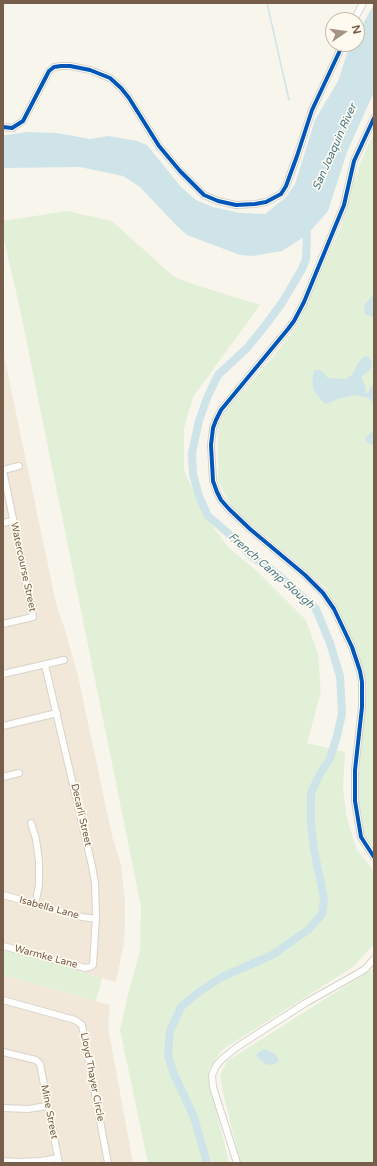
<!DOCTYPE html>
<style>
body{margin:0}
#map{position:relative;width:377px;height:1166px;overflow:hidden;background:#f8f5ed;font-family:"Varela Round",sans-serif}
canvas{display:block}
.frame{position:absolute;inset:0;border:4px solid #775e4b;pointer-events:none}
.north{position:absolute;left:325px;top:12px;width:40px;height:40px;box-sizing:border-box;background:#fffaef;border:1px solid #c9bcad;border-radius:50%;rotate:77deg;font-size:11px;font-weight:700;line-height:16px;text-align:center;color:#775e4b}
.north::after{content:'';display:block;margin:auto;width:14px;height:18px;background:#a49384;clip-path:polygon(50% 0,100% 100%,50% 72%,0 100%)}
</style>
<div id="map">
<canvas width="377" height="1166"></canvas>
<div class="frame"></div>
<div class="north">N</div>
</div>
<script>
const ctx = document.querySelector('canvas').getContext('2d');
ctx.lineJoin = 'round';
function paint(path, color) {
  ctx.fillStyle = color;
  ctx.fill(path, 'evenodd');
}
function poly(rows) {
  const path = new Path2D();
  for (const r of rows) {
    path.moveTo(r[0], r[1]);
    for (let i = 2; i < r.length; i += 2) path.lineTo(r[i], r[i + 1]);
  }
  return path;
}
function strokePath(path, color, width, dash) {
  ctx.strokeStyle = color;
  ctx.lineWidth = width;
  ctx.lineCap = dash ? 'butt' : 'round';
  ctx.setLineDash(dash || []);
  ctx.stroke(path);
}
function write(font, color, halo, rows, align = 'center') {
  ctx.font = font + ' "Varela Round",sans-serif';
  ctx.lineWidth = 3.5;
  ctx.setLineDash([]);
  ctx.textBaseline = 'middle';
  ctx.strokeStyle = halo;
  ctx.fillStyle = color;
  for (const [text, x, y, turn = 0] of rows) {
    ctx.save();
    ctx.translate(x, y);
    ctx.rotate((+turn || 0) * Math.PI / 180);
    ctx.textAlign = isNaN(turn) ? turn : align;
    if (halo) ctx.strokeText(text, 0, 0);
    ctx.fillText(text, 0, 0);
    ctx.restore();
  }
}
paint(poly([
 [3,351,56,603,65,630,78,676,113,840,121,864,125,903,125,917,124,943,116,982,84,973,73,967,3,949],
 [3,975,110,1005,108,1027,133,1163,3,1163]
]), '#f1e8da');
paint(poly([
 [374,133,374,848,366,838,361,825,362,816,356,789,367,686,352,639,325,587,266,536,233,509,223,491,218,480,218,427,225,411,273,357,296,327,341,227,349,195,360,163],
 [67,211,112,221,173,276,193,284,260,305,193,397,184,428,184,470,206,517,228,547,259,573,306,620,318,654,321,692,307,743,345,752,343,789,347,819,357,850,374,871,374,944,353,967,222,1050,209,1069,212,1092,229,1163,148,1163,120,1030,128,994,140,951,141,907,20,309,3,236,3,221],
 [3,949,73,967,84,973,102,978,96,1001,3,975],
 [374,968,374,1163,240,1163,223,1092,220,1075,227,1061]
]), '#e3f0d8');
paint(poly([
 [374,4,374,92,347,152,328,211,307,235,282,251,253,256,240,255,187,235,175,224,140,187,123,176,80,167,3,168,3,135,7,135,28,132,57,133,90,139,109,136,137,141,147,145,181,187,196,200,213,207,240,213,265,214,285,198,295,184,315,120,338,81,348,51,352,44,357,44,357,35],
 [374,294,374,317,372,317,365,314,364,309,365,304],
 [368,356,371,360,372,365,370,370,362,376,362,379,365,386,366,393,368,393,371,386,374,384,374,405,372,401,368,398,355,395,338,399,329,403,326,404,324,403,314,391,312,379,314,371,316,370,321,370,328,378,345,379,352,375,358,363,363,357],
 [374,429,374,445,372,445,367,443,365,439],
 [264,1049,275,1054,279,1061,274,1064,269,1065,264,1063,256,1056,259,1052]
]), '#cee4e9');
strokePath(poly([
 [267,3,289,100]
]), '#cee4e9', 1.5);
strokePath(poly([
 [207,1163,194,1117,173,1072,168,1055,170,1031,181,1007,199,992,222,977,272,955,308,930,322,914,324,899,314,850,311,825,311,793,320,774,330,758,337,736,342,714,340,676,330,643,316,609,276,573,251,556,228,533,208,516,199,496,193,474,192,453,199,421,207,398,218,375,247,348,264,327,282,303,302,269,306,259,307,235,304,224]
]), '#cee4e9', 8);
const minor = poly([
 [354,20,363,3],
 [374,118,354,161,344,205,304,302,294,321,288,329,221,410,216,420,213,428,211,445,213,481,217,492,221,500,229,509,250,529,305,575,323,593,334,609,352,647,360,671,362,682,362,707,355,770,355,801,361,837,374,857],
 [3,127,12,128,23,121,49,71,54,67,61,66,70,66,90,70,110,78,121,88,129,98,159,146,180,171,204,195,218,201,236,205,255,204,266,202,281,194,286,186,297,156,312,110,343,44],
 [3,470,33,617,3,624],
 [3,470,19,466],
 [3,523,13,521],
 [3,674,64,660],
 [3,726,57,713],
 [3,777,19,773],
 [31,823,36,839,39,861,39,885,35,905],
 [3,895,82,917,96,919],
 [3,946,85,968,90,967,93,965,96,917,95,883,92,866,45,665],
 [3,1000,75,1020,82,1025,108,1163],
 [3,1052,36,1060,40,1064,59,1163],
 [3,1108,28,1109,47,1106],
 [3,1161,21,1162,41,1161,58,1158],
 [237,1163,213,1087,212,1075,216,1066,222,1059,237,1047,307,1002,357,974,365,969,374,959]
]);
strokePath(minor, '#d7d2cb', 8);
strokePath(minor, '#fefefc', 6);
strokePath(poly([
 [374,118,354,161,344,205,304,302,294,321,288,329,221,410,216,420,213,428,211,445,213,481,217,492,221,500,229,509,250,529,305,575,323,593,334,609,352,647,360,671,362,682,362,707,355,770,355,801,361,837,374,857],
 [3,127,12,128,23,121,49,71,54,67,61,66,70,66,90,70,110,78,121,88,129,98,159,146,180,171,204,195,218,201,236,205,255,204,266,202,281,194,286,186,297,156,312,110,343,44]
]), '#0057b8', 4);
write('10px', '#775e4b', '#fffaef', [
 ["Watercourse Street",23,567,78],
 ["Decarli Street",81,815,77],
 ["Isabella Lane",49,908,15],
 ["Warmke Lane",46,957,15],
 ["Lloyd Thayer Circle",92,1077,79],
 ["Mine Street",49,1112,79]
]);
write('italic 11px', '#447a8b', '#fffaef', [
 ["San Joaquin River",335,147,-66],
 ["French Camp Slough",271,571,41]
]);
</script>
